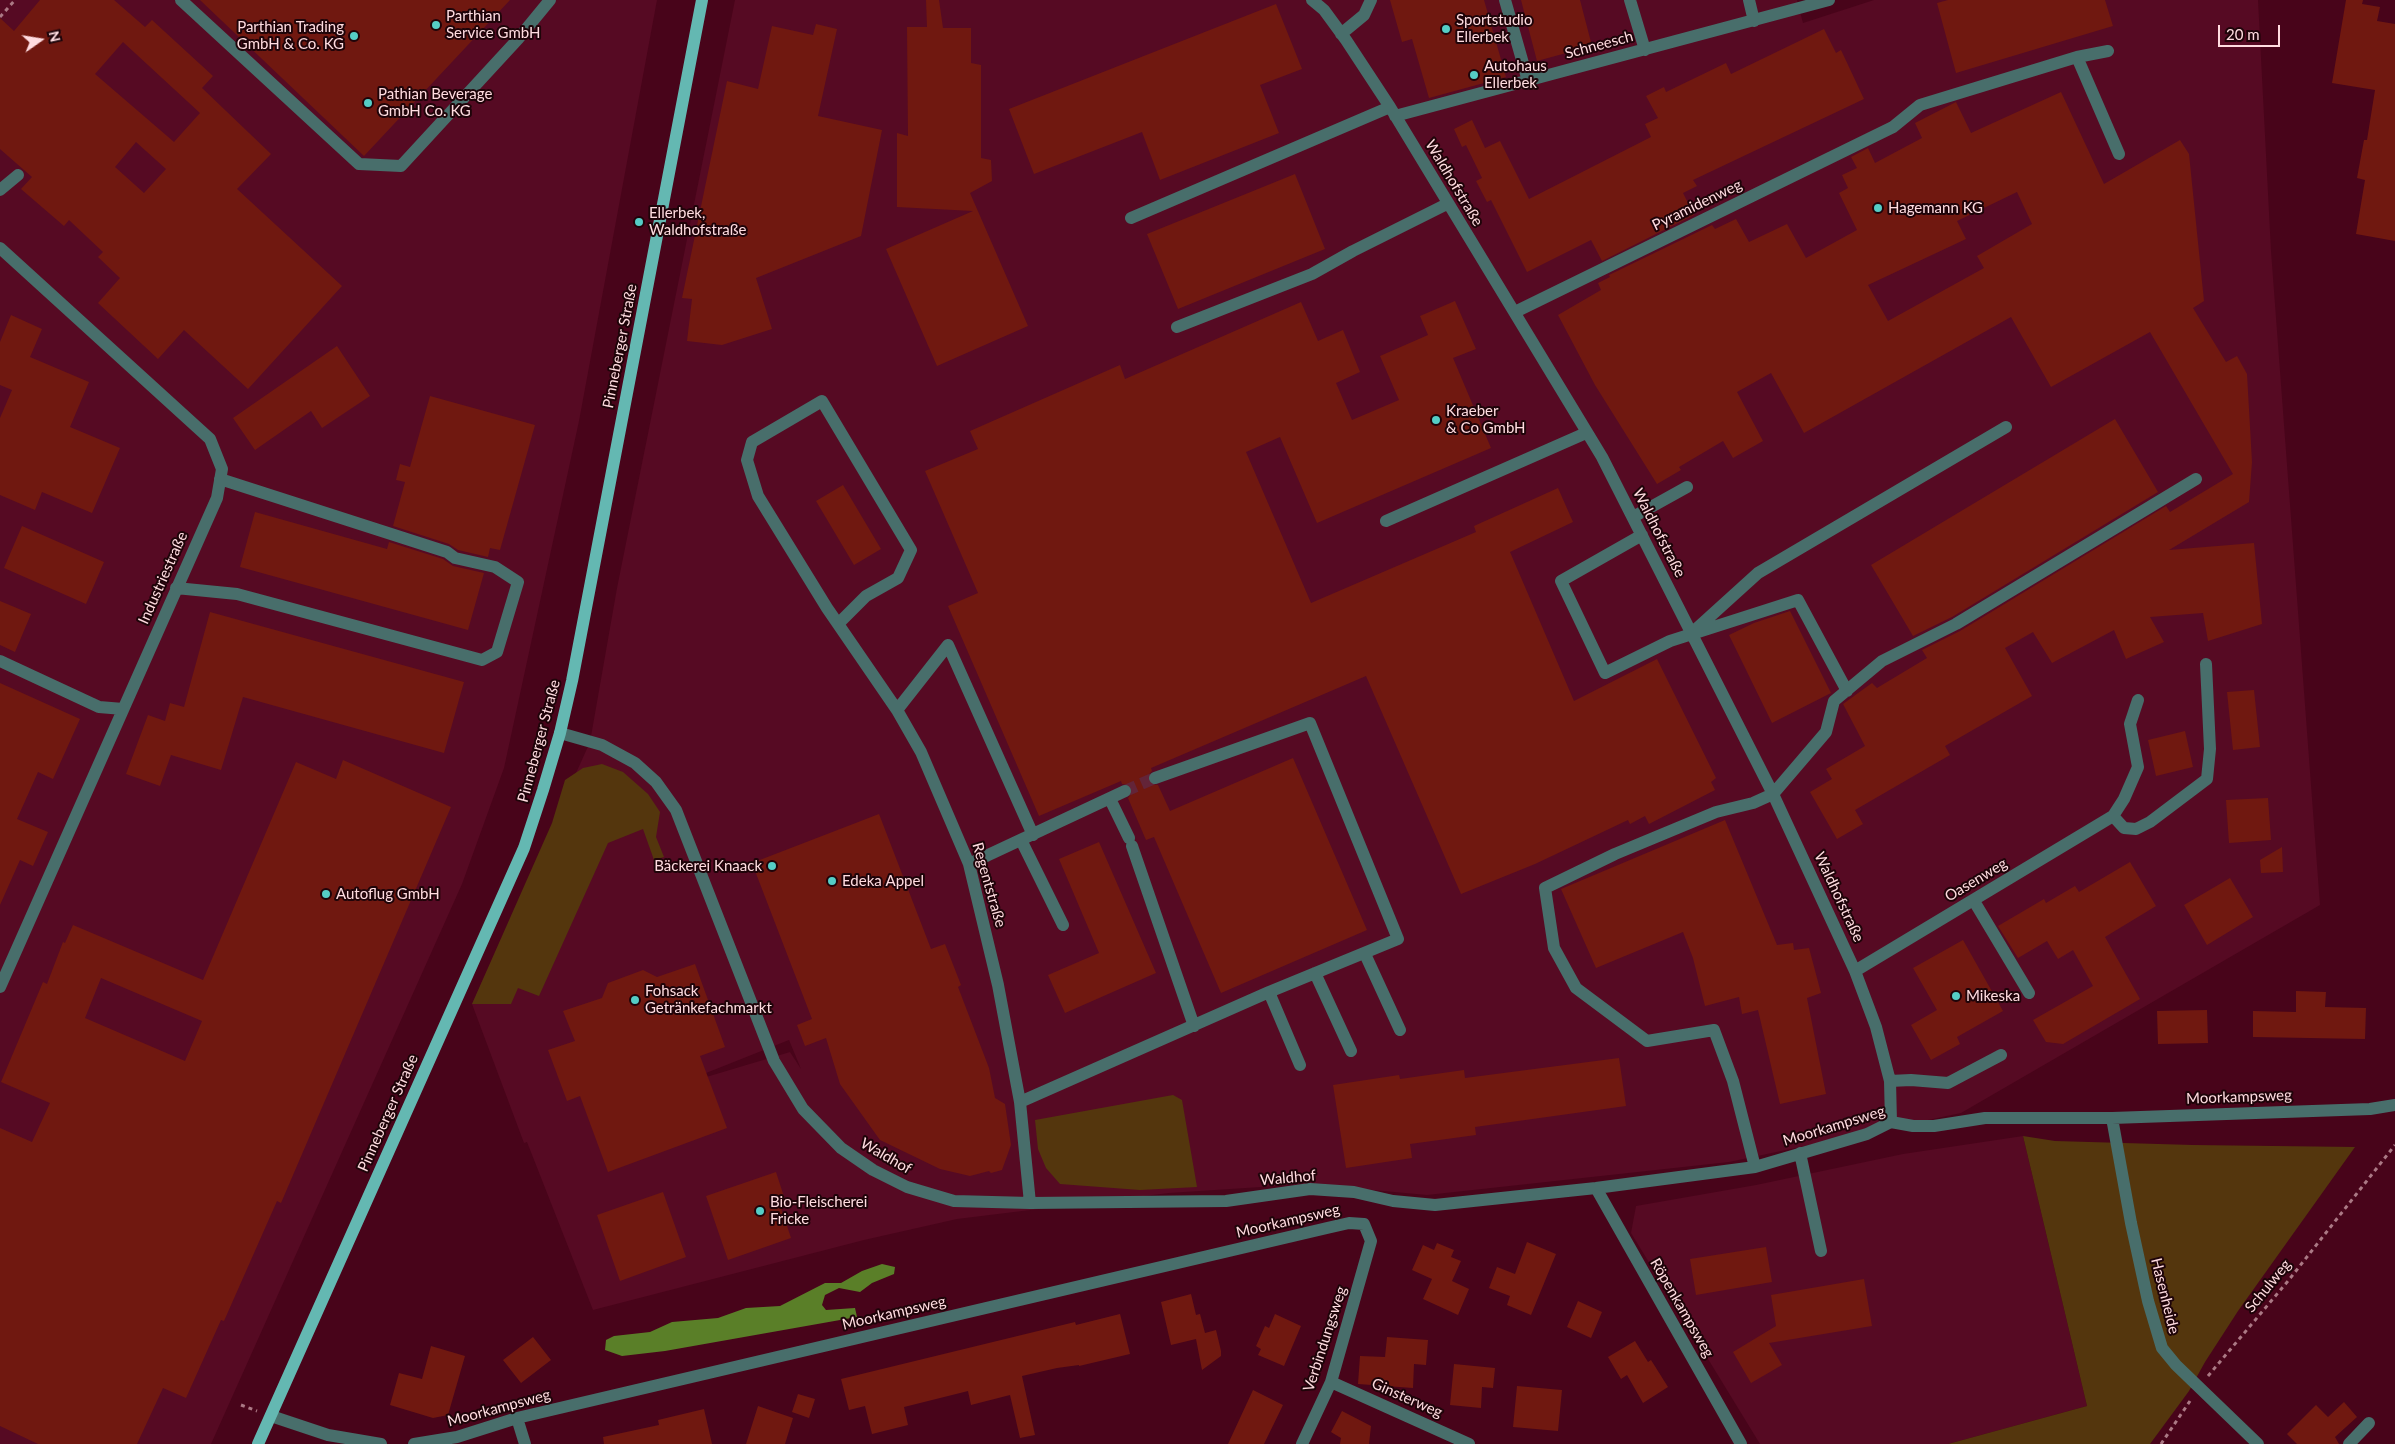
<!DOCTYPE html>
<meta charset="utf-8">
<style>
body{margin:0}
#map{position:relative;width:2395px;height:1444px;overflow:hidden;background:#48041a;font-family:Lato,sans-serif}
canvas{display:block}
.north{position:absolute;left:15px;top:15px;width:50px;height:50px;-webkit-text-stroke:4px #1e0409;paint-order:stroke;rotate:77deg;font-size:14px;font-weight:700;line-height:20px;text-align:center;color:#ffdce0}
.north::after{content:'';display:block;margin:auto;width:18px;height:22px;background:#ffdce0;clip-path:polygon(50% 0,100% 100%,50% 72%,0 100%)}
.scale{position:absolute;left:2218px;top:25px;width:62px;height:22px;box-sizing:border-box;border:2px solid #ffdce0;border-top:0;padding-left:6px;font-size:15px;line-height:18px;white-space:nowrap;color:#ffdce0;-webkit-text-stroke:4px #1e0409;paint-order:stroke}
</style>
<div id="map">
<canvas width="2395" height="1444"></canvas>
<div class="north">N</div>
<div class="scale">20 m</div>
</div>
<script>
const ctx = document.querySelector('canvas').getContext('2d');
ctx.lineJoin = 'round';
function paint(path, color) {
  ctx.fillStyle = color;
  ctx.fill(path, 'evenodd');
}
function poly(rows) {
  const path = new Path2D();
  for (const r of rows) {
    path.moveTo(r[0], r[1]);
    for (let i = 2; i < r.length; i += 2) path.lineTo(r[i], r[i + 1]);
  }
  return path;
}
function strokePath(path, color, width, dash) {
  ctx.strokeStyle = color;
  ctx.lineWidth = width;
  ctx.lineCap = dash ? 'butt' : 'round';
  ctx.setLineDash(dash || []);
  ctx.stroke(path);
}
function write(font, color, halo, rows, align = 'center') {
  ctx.font = font + ' Lato,sans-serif';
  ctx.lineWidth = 4;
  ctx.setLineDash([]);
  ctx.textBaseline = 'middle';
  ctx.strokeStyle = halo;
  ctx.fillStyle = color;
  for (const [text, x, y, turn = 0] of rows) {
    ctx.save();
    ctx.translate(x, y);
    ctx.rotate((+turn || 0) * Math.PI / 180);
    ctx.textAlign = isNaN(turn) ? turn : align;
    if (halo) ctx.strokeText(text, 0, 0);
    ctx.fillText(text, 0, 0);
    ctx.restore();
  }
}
paint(poly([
 [0,0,657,0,579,421,504,768,462,884,211,1444,0,1444],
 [735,0,1797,0,1803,23,1874,0,2258,0,2271,251,2320,905,1961,1113,1729,1162,1427,1195,1307,1184,1169,1193,957,1219,864,1240,593,1310,527,1142,524,1143,472,1004,590,742,617,588],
 [789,1040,801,1069,790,1052,666,1089],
 [2023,1136,2087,1406,1948,1444,1760,1444,1631,1233,1636,1206,1756,1185,1903,1154]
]), '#560a23');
paint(poly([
 [602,764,623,772,648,794,660,812,656,837,664,857,654,860,643,829,608,843,539,996,518,988,511,1004,472,1004,552,823,565,780,583,768],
 [1173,1095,1182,1100,1197,1187,1140,1190,1060,1184,1046,1168,1038,1149,1035,1120],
 [2023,1136,2055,1141,2193,1145,2355,1147,2238,1311,2205,1362,2189,1391,2150,1444,1948,1444,2087,1406]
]), '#54360d');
paint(poly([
 [882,1264,895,1267,894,1274,872,1283,860,1292,839,1288,825,1295,822,1305,826,1310,855,1308,857,1317,665,1351,622,1356,605,1350,606,1340,614,1336,650,1332,672,1322,718,1318,746,1308,780,1306,825,1283,841,1283,862,1271]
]), '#5a7f28');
paint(poly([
 [40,0,114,0,145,27,152,20,213,76,202,88,271,154,237,189,342,286,248,389,184,330,158,359,98,303,120,278,98,257,103,252,69,220,64,226,21,189,32,177,0,149,0,18,14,31],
 [123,42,200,113,174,142,95,74],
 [136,142,166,169,144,193,115,167],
 [200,0,510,0,364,156],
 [926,0,939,0,943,28,971,28,971,63,981,65,981,158,991,160,992,181,970,193,1028,326,937,366,886,249,973,211,897,207,897,133,908,136,907,27,927,27],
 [1390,0,1484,0,1506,77,1429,98,1412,39,1402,42],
 [1521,0,1580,0,1592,46,1537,61],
 [1948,0,2105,0,2113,26,1956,73,1937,3],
 [2346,0,2363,0,2362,4,2380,7,2377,21,2395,24,2395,241,2356,234,2365,180,2357,178,2364,140,2367,140,2375,90,2332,83],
 [1276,4,1302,69,1260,85,1279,133,1160,180,1142,132,1034,174,1009,109],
 [816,24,837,29,818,116,882,130,861,236,756,278,772,329,722,345,687,341,692,299,682,298,727,81,758,89,772,26,813,35],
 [1824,29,1836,53,1841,50,1864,99,1693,180,1697,186,1683,193,1694,215,1602,261,1591,240,1527,272,1491,200,1487,202,1476,181,1482,178,1466,145,1462,147,1454,129,1472,120,1485,148,1500,141,1529,199,1651,137,1645,124,1658,118,1646,96,1664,87,1666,92,1726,63,1731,74],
 [2061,92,2104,184,2180,140,2189,154,2204,301,2193,308,2226,362,2237,356,2247,374,2252,462,2249,502,2169,550,2254,543,2262,624,2208,641,2203,613,2150,617,2164,642,2126,659,2114,630,2052,663,2033,632,2005,648,2032,696,1945,746,1950,755,1855,810,1863,824,1837,839,1810,792,1832,779,1826,769,1865,746,1843,704,1872,683,1877,688,1927,658,1922,650,1960,631,2166,506,2170,512,2233,474,2150,332,2051,387,2011,317,1804,433,1771,373,1737,392,1763,441,1733,458,1723,441,1679,467,1681,470,1657,484,1595,385,1558,315,1601,290,1598,283,1610,277,1609,275,1712,225,1715,229,1736,219,1749,242,1787,224,1806,258,1857,230,1839,193,1848,188,1842,175,1857,168,1851,157,1868,148,1875,163,1922,138,1915,123,1956,102,1971,133],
 [2017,192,2032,224,1977,256,1984,268,1888,321,1868,285,1966,239,1957,221],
 [1295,174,1325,249,1178,309,1147,234],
 [1455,301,1476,349,1453,358,1491,448,1317,523,1280,437,1246,452,1311,603,1476,532,1474,526,1558,488,1573,522,1510,552,1574,701,1657,659,1716,778,1711,782,1715,790,1649,824,1645,816,1630,824,1628,820,1535,864,1461,894,1366,676,1151,768,1152,771,1147,776,1150,784,1158,785,1170,811,1293,758,1367,930,1221,993,1154,837,1146,840,1128,798,1133,792,1130,785,1122,784,1121,781,1039,816,948,606,978,593,925,471,978,449,970,431,1120,365,1125,379,1301,302,1318,341,1343,330,1360,372,1336,383,1352,420,1399,400,1380,356,1428,335,1420,316],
 [11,315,42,329,30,357,89,382,70,427,120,448,92,513,42,492,35,510,0,495,0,418,12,390,0,385,0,342],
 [337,346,370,396,322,428,311,411,255,450,233,418],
 [430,396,535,425,500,550,490,548,488,557,458,550,449,544,393,526,405,482,396,480,400,464,410,467],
 [2115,419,2158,492,1952,617,1913,636,1871,565],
 [843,485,881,549,854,565,816,501],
 [255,512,387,549,389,542,443,559,453,566,484,573,468,630,240,567],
 [22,526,104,562,86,604,4,568],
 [0,601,31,614,15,652,0,645],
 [1790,611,1831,693,1772,723,1729,635,1754,623],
 [210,612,464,682,444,753,243,697,221,770,171,755,160,786,126,774,148,715,165,721,170,703,184,707],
 [0,683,80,719,53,779,38,772,17,819,48,832,33,866,20,860,0,905],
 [2254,690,2260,747,2233,750,2227,692],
 [2185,731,2193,767,2156,776,2148,740],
 [343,760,451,807,281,1203,277,1201,224,1321,221,1320,186,1398,163,1388,137,1444,38,1444,0,1426,0,1128,32,1142,50,1103,1,1082,43,982,47,984,63,942,65,943,73,925,203,980,296,762,336,779],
 [101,978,202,1021,185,1061,85,1018],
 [2268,798,2271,840,2229,843,2226,800],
 [879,814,931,949,945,944,961,985,958,987,989,1068,995,1098,1005,1104,1011,1145,1002,1170,991,1173,989,1171,970,1176,940,1169,880,1140,840,1084,826,1038,805,1046,797,1025,812,1019,752,863],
 [1725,820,1777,945,1793,943,1794,950,1809,948,1821,993,1807,998,1826,1094,1780,1104,1758,1010,1742,1014,1739,997,1705,1006,1693,958,1683,932,1596,968,1561,889],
 [1099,842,1156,973,1065,1013,1048,975,1099,953,1059,859],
 [2282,847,2283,872,2261,873,2260,860],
 [2130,862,2156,906,2105,937,2140,999,2063,1044,2046,1042,2033,1020,2093,986,2073,950,2058,959,2047,941,2018,958,1998,926,2044,899,2046,903,2075,886,2079,892],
 [2230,878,2253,917,2207,945,2184,905],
 [1963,940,2003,1011,1957,1037,1960,1044,1931,1060,1911,1025,1937,1010,1913,968],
 [695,964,725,1047,700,1056,727,1128,608,1172,580,1096,567,1101,548,1050,575,1041,563,1011,602,998,608,983,643,970,657,977],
 [2296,991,2326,992,2325,1007,2366,1008,2365,1039,2253,1037,2253,1011,2296,1012],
 [2207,1010,2208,1043,2158,1044,2157,1011],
 [1619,1058,1626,1106,1475,1127,1476,1135,1410,1144,1412,1158,1346,1168,1333,1085,1399,1075,1400,1079,1464,1070,1465,1078],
 [776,1172,787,1206,781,1208,791,1238,728,1260,706,1196],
 [663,1192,686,1257,620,1281,597,1215],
 [1527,1242,1556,1254,1531,1315,1507,1305,1510,1296,1489,1288,1497,1267,1515,1274],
 [1437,1243,1454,1250,1451,1257,1461,1261,1452,1281,1469,1289,1458,1315,1423,1299,1432,1279,1412,1270,1423,1245,1434,1250],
 [1766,1247,1772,1282,1696,1295,1690,1259],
 [1864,1279,1872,1326,1769,1343,1782,1365,1751,1383,1733,1352,1776,1326,1771,1295],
 [1191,1294,1196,1315,1200,1314,1205,1333,1216,1330,1221,1351,1221,1356,1202,1370,1196,1339,1171,1345,1161,1302],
 [1578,1301,1602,1312,1591,1338,1567,1327],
 [1120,1314,1130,1354,1079,1366,1079,1365,1057,1368,1022,1376,1035,1435,1020,1438,1010,1395,971,1405,968,1391,904,1407,908,1425,872,1434,865,1406,849,1410,841,1379,1075,1322,1076,1325],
 [1275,1314,1301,1326,1284,1366,1258,1355,1261,1349,1256,1346,1265,1326,1269,1328],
 [533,1337,551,1360,521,1383,503,1360],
 [1387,1337,1428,1340,1426,1365,1414,1364,1413,1388,1358,1384,1360,1356,1385,1357],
 [1635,1341,1648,1362,1651,1360,1668,1387,1643,1403,1627,1375,1621,1379,1608,1357],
 [431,1346,465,1356,448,1415,433,1418,390,1405,399,1373,422,1379],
 [1454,1364,1495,1368,1493,1388,1482,1387,1481,1408,1450,1405],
 [1517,1386,1562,1390,1558,1431,1513,1427],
 [1253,1390,1283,1405,1264,1444,1228,1444],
 [798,1394,815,1399,809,1418,792,1412],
 [2344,1402,2357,1417,2335,1437,2339,1444,2297,1444,2287,1434,2316,1405,2328,1417],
 [758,1406,793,1418,785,1444,746,1444],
 [704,1409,712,1444,604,1444,603,1437,659,1425,658,1420],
 [1342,1411,1371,1426,1369,1444,1340,1444,1341,1438,1331,1432]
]), '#701810');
strokePath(poly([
 [1125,791,1155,778]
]), '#632438', 12, [12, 6]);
strokePath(poly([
 [0,17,15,0],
 [2208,1376,2288,1281,2395,1145],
 [241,1405,257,1411],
 [2161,1444,2190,1401]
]), '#ab7985', 3, [4, 4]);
strokePath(poly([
 [181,0,359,164,401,166,518,39,550,0],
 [1312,0,1324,10,1346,40,1390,107,1602,457,1773,794,1855,971,1876,1027,1890,1081,1891,1122],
 [1505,0,1528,81],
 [1630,0,1645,50],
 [1749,0,1754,21],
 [1341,34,1364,15,1371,0],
 [2077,57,2119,154],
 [1395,116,1829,0],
 [0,190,18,175],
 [1131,218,1390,107],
 [0,248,210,439,222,469,217,498,0,987],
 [1515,312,1893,127,1920,105,2077,57,2108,51],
 [1177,327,1312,274,1353,251,1447,204],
 [1633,517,1687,487],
 [1386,521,1586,433],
 [1642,535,1561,581,1605,673,1670,641,1798,600,1847,691],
 [176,588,237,594,482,660,497,652,518,582,495,567,455,558,447,552,220,479],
 [838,624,866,596,898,578,911,550,822,401,752,442,747,460,758,496,827,608,838,624,897,710,921,752,969,864,998,985,1020,1102,1030,1203],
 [1694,631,1758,573,2006,427],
 [0,661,99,707,123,709],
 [897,710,948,645,1033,835],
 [560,733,602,745,635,763,656,782,676,810,774,1061,803,1109,841,1148,873,1170,907,1187,954,1201,1030,1203,1226,1201,1310,1189,1354,1192,1393,1201,1435,1205,1596,1188,1755,1167,1867,1134,1891,1122,1913,1126,1934,1126,1985,1118,2112,1118,2370,1109,2395,1105],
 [1110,799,1129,838],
 [2113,816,2124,828,2136,829,2150,822,2207,779,2210,749,2206,664],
 [1021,840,1063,925],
 [1132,846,1194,1026],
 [969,864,1125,791],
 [1974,901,2029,993],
 [1365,954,1400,1030],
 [1855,971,2113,816,2124,799,2138,767,2130,724,2138,700],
 [1315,973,1351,1051],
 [1269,992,1300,1065],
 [1890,1081,1911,1080,1948,1083,2001,1055],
 [1020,1102,1269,992,1398,939,1310,723,1155,778],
 [2112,1118,2131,1223,2148,1301,2162,1348,2176,1365,2258,1444],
 [1800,1153,1821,1251],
 [1755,1167,1733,1081,1714,1030,1647,1041,1576,988,1554,948,1545,888,1615,854,1716,812,1753,803,1773,794,1826,732,1834,701,1882,661,1956,624,2196,479],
 [1596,1188,1741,1444],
 [1331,1382,1469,1444],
 [271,1416,328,1435,381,1444],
 [517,1418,525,1444],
 [414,1444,457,1437,517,1418,1327,1228,1349,1223,1364,1224,1371,1241,1331,1382,1302,1444],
 [2349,1444,2369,1423]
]), '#486e6b', 12);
strokePath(poly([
 [258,1444,524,848,543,790,560,733,572,681,702,0]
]), '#64b8b2', 12);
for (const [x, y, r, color] of [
 [436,25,5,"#55cdc6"],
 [1446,29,5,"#55cdc6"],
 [354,36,5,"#55cdc6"],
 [1474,75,5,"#55cdc6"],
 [368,103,5,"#55cdc6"],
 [1878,208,5,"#55cdc6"],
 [639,222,5,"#55cdc6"],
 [1436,420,5,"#55cdc6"],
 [772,866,5,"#55cdc6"],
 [832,881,5,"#55cdc6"],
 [326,894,5,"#55cdc6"],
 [1956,996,5,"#55cdc6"],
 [635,1000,5,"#55cdc6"],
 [760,1211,5,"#55cdc6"]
]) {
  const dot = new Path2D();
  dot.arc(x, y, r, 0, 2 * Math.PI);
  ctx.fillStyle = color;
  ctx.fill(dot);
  strokePath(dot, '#1e0409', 2);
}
write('15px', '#ffdce0', '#1e0409', [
 ["Parthian",446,16],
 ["Service GmbH",446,33],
 ["Sportstudio",1456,20],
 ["Ellerbek",1456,37],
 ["Parthian Trading",344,27,"right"],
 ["GmbH & Co. KG",344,44,"right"],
 ["Autohaus",1484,66],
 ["Ellerbek",1484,83],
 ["Pathian Beverage",378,94],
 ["GmbH Co. KG",378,111],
 ["Hagemann KG",1888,208],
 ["Ellerbek,",649,213],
 ["Waldhofstraße",649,230],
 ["Kraeber",1446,411],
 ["& Co GmbH",1446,428],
 ["Bäckerei Knaack",762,866,"right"],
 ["Edeka Appel",842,881],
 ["Autoflug GmbH",336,894],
 ["Fohsack",645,991],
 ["Getränkefachmarkt",645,1008],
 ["Mikeska",1966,996],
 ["Bio-Fleischerei",770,1202],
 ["Fricke",770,1219]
], 'left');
write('15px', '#ffdce0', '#1e0409', [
 ["Schneesch",1599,45,-15],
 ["Waldhofstraße",1454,183,59],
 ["Pyramidenweg",1697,205,-26],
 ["Pinneberger Straße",620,346,-79],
 ["Waldhofstraße",1659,533,63],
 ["Industriestraße",163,578,-66],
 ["Pinneberger Straße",539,741,-75],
 ["Oasenweg",1976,880,-31],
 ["Regentstraße",989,885,74],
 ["Waldhofstraße",1839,897,65],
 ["Moorkampsweg",2239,1097,-2],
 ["Pinneberger Straße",388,1113,-66],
 ["Moorkampsweg",1834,1126,-17],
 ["Waldhof",886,1156,30],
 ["Waldhof",1288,1178,-5],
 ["Moorkampsweg",1288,1221,-13],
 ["Schulweg",2268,1286,-51],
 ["Hasenheide",2165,1296,76],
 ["Röpenkampsweg",1682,1308,60],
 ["Moorkampsweg",894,1313,-13],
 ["Verbindungsweg",1325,1339,-72],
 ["Ginsterweg",1407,1398,24],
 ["Moorkampsweg",499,1408,-15]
]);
</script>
